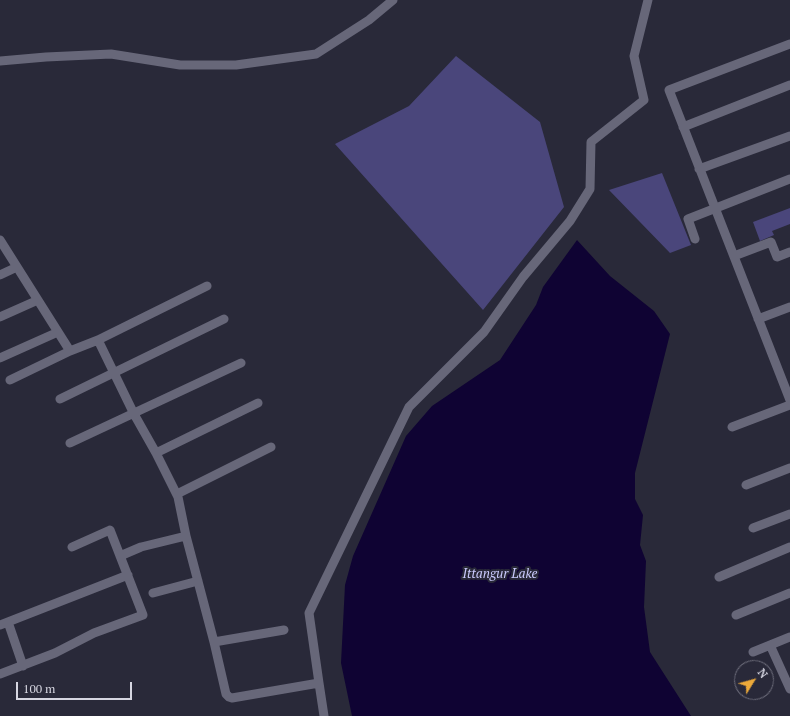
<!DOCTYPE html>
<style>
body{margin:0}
#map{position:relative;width:790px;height:716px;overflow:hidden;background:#292939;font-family:"PT Serif",serif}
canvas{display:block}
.north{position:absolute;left:734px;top:660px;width:40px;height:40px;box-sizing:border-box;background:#292939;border:1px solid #6e6e7c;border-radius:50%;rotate:53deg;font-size:11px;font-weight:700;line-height:16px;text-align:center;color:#d6d6e1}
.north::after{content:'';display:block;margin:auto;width:14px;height:18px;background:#eca93a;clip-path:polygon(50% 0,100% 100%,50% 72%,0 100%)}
.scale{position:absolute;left:16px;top:682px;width:116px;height:18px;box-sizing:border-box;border:2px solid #d6d6e1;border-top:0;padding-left:5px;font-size:12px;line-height:14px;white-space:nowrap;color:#d6d6e1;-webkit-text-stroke:3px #292939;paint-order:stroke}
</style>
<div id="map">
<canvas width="790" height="716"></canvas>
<div class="north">N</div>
<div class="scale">100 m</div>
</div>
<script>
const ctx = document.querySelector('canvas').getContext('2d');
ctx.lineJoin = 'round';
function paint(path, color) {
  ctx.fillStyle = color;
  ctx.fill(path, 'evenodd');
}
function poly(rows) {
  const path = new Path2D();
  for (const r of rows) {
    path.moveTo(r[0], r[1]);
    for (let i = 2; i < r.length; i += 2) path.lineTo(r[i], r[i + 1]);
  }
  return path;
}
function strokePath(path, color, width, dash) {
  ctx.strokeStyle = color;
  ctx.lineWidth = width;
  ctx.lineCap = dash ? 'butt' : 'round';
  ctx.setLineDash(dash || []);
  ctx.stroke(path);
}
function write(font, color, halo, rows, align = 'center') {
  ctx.font = font + ' "PT Serif",serif';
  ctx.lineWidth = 4;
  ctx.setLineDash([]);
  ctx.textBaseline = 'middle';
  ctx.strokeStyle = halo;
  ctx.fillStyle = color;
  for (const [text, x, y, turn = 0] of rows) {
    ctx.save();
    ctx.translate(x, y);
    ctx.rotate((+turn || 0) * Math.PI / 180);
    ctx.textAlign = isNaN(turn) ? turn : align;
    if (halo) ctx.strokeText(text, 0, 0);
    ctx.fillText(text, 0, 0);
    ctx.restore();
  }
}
paint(poly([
 [456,56,540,122,564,207,483,310,335,144,409,106],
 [662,173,691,245,670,253,609,190],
 [790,208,790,224,772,231,774,235,760,241,753,222]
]), '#4a467b');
paint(poly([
 [577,240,610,276,654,311,670,334,635,473,635,499,643,515,640,545,646,561,644,607,650,652,691,716,352,716,341,663,345,585,353,556,406,436,432,406,500,360,536,305,543,287]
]), '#0f0333');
strokePath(poly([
 [790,44,669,90,790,400],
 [0,61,46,57,111,54,180,65,236,65,316,54,369,20,393,0],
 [683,127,790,85],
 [699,169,790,136],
 [695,239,688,219,790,179],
 [0,240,70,351],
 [734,256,771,242,777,257,790,252],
 [0,275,17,267],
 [0,317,38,300],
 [758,319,790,307],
 [98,340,134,414,156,453,178,497,186,536,214,642,226,694,229,697,232,698,319,683],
 [0,358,58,332],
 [10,380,70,351,98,340,207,286],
 [60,399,224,319],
 [732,427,790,405],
 [70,443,241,363],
 [156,453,258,403],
 [746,485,790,468],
 [177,494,271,447],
 [753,528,790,514],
 [120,556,141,547,186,536],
 [719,577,790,547],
 [153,593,198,581],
 [736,615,790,593],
 [8,622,23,666],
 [0,625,128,575],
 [214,642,284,630],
 [770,645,790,689],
 [753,652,790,637],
 [0,674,55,653,94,633,143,615,110,530,72,547],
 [324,716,319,683,309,613,409,407,484,332,523,277,570,221,590,189,591,142,644,100,634,56,648,0]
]), '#676779', 9);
write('italic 13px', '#cacafc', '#292939', [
 ["Ittangur Lake",500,574]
]);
</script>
